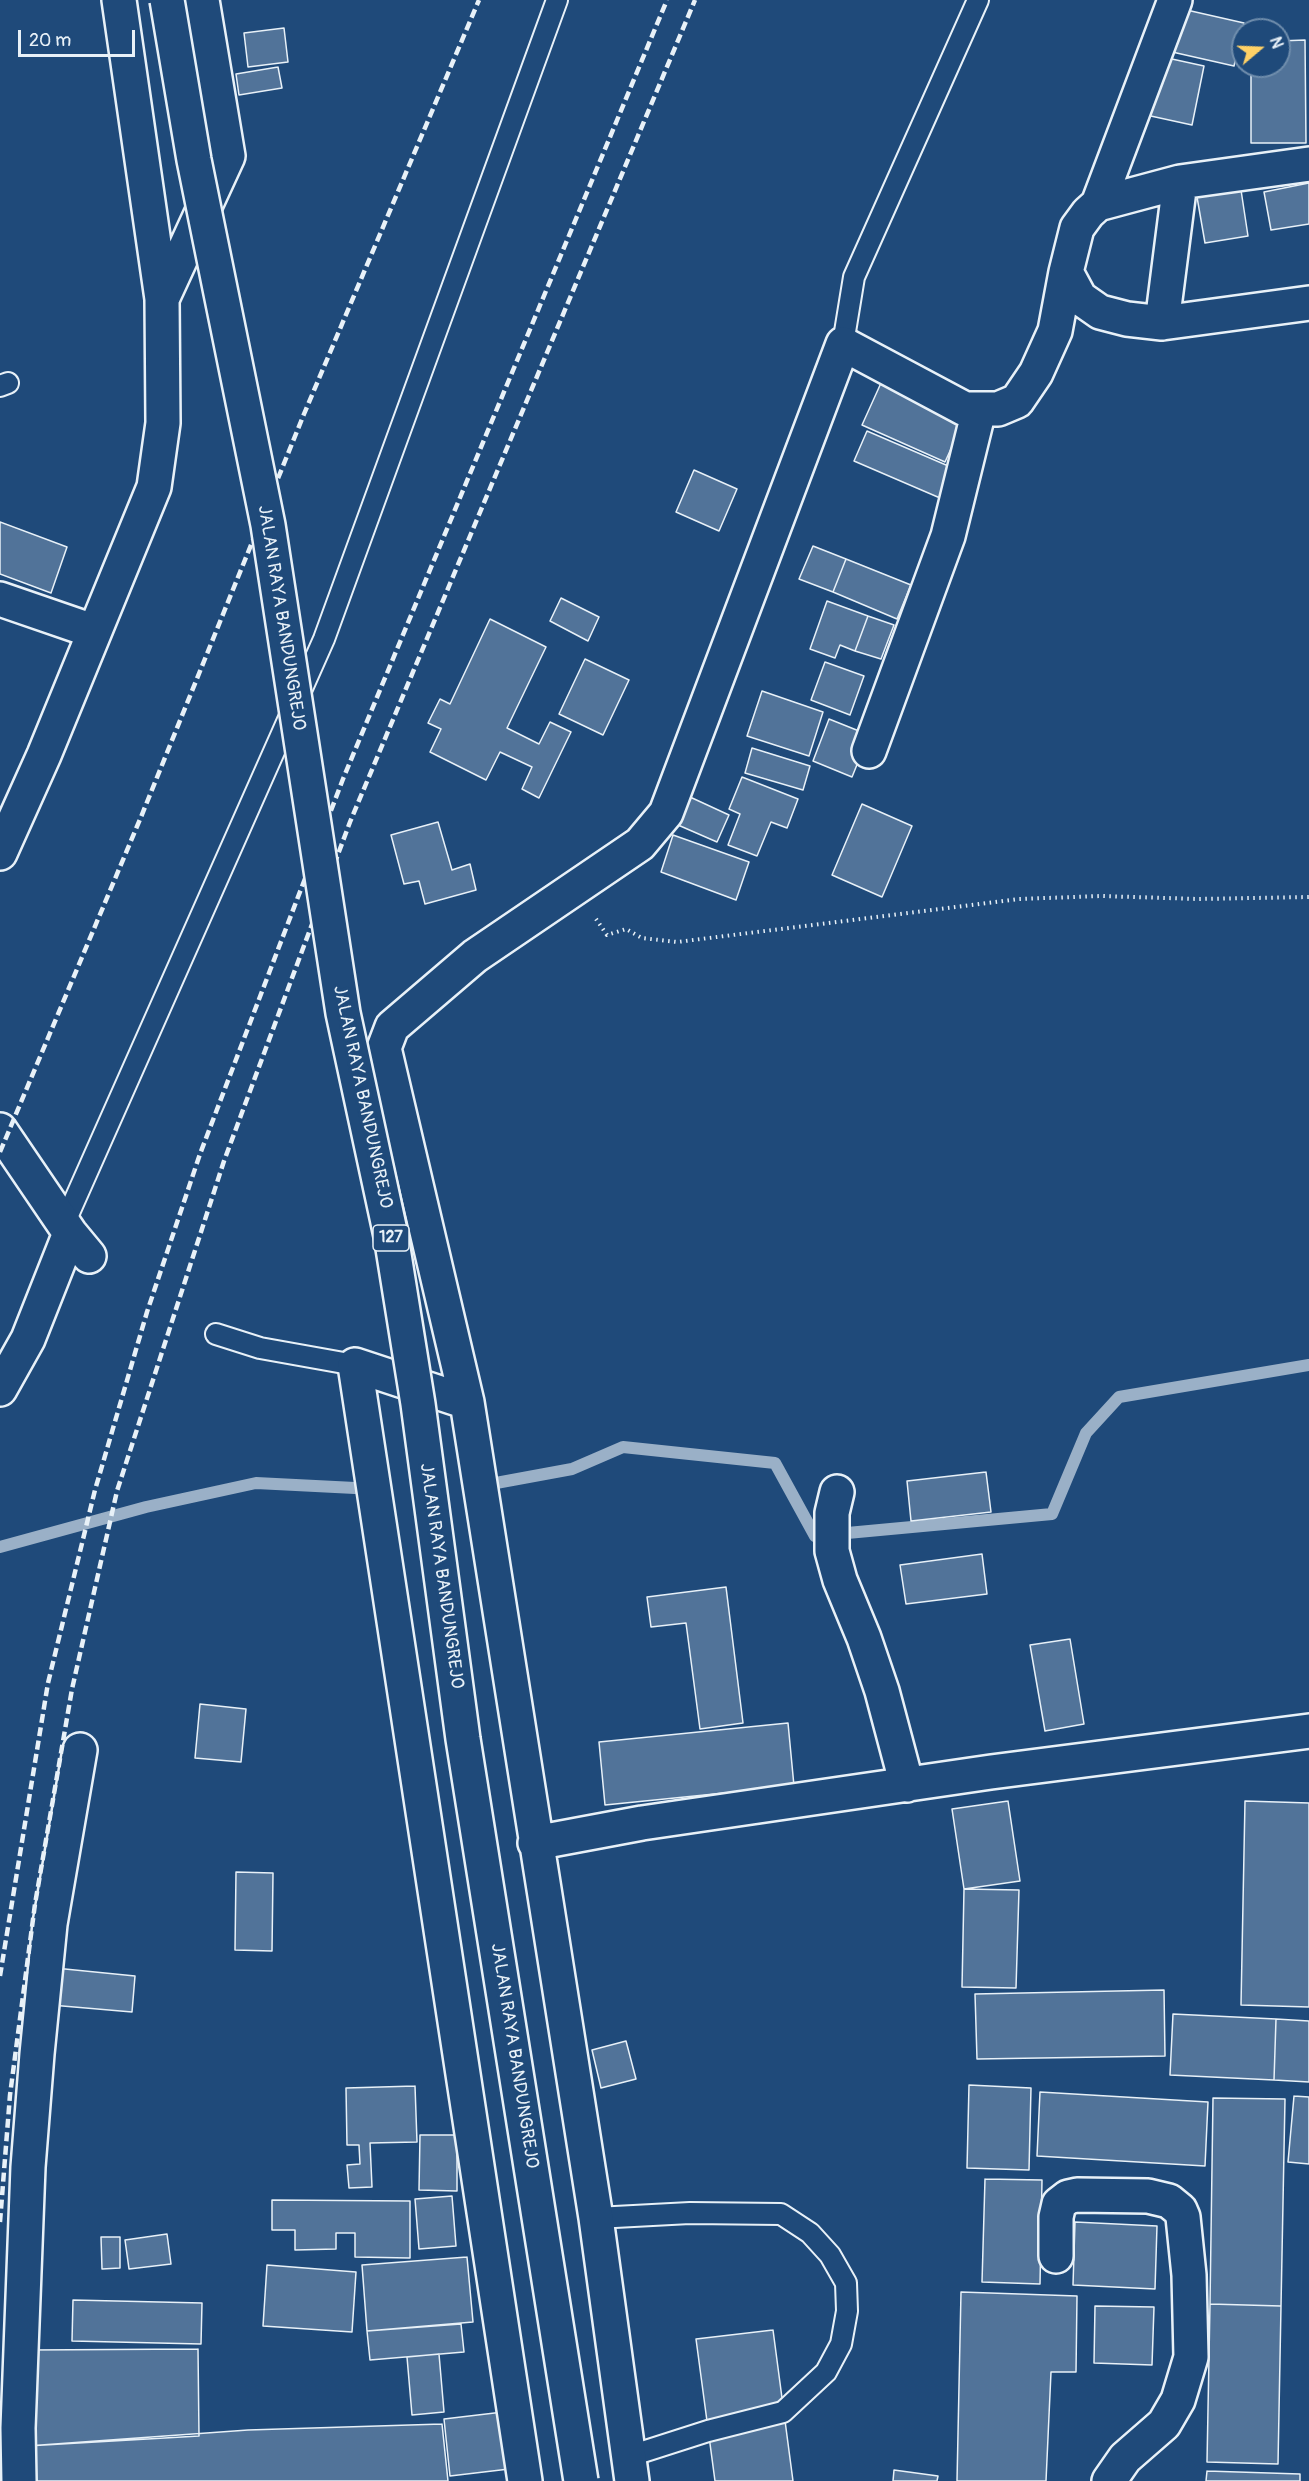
<!DOCTYPE html>
<style>
body{margin:0}
#map{position:relative;width:1309px;height:2481px;overflow:hidden;background:#1f4a7a;font-family:Pangolin,sans-serif}
canvas{display:block}
.north{position:absolute;left:1231px;top:18px;width:60px;height:60px;box-sizing:border-box;background:#1f4a7a;border:2px solid #6f8dac;border-radius:50%;rotate:71deg;font-size:16px;font-weight:700;line-height:24px;text-align:center;color:#e8f1f8}
.north::after{content:'';display:block;margin:auto;width:21px;height:27px;background:#ffd166;clip-path:polygon(50% 0,100% 100%,50% 72%,0 100%)}
.scale{position:absolute;left:18px;top:30px;width:117px;height:27px;box-sizing:border-box;border:3px solid #e8f1f8;border-top:0;padding-left:8px;font-size:18px;line-height:21px;white-space:nowrap;color:#e8f1f8;-webkit-text-stroke:4px #1f4a7a;paint-order:stroke}
</style>
<div id="map">
<canvas width="1309" height="2481"></canvas>
<div class="north">N</div>
<div class="scale">20 m</div>
</div>
<script>
const ctx = document.querySelector('canvas').getContext('2d');
ctx.lineJoin = 'round';
function poly(rows) {
  const path = new Path2D();
  for (const r of rows) {
    path.moveTo(r[0], r[1]);
    for (let i = 2; i < r.length; i += 2) path.lineTo(r[i], r[i + 1]);
  }
  return path;
}
function strokePath(path, color, width, dash) {
  ctx.strokeStyle = color;
  ctx.lineWidth = width;
  ctx.lineCap = dash ? 'butt' : 'round';
  ctx.setLineDash(dash || []);
  ctx.stroke(path);
}
function paint(path, color) {
  ctx.fillStyle = color;
  ctx.fill(path, 'evenodd');
}
function write(font, color, halo, rows, align = 'center') {
  ctx.font = font + ' Pangolin,sans-serif';
  ctx.lineWidth = 6;
  ctx.setLineDash([]);
  ctx.textBaseline = 'middle';
  ctx.strokeStyle = halo;
  ctx.fillStyle = color;
  for (const [text, x, y, turn = 0] of rows) {
    ctx.save();
    ctx.translate(x, y);
    ctx.rotate((+turn || 0) * Math.PI / 180);
    ctx.textAlign = isNaN(turn) ? turn : align;
    if (halo) ctx.strokeText(text, 0, 0);
    ctx.fillText(text, 0, 0);
    ctx.restore();
  }
}
strokePath(poly([
 [496,1483,572,1469,623,1447,775,1463,815,1536,1052,1514,1086,1433,1119,1397,1309,1365],
 [0,1547,146,1507,256,1483,355,1488]
]), '#9ab0c7', 12);
const building = poly([
 [1169,6,1244,23,1234,66,1159,49,1169,6],
 [284,28,288,62,248,67,244,33,284,28],
 [1305,40,1306,143,1251,143,1251,66,1279,66,1279,41,1305,40],
 [1149,54,1204,66,1192,125,1137,113,1149,54],
 [278,67,282,88,239,95,236,74,278,67],
 [1309,183,1309,224,1271,230,1264,192,1309,183],
 [1241,190,1248,236,1205,243,1197,197,1241,190],
 [881,383,964,420,945,462,862,425,881,383],
 [867,431,960,471,947,501,854,461,867,431],
 [694,470,737,489,719,531,676,512,694,470],
 [0,522,67,547,51,593,0,574,0,522],
 [813,546,846,559,833,592,799,579,813,546],
 [846,559,911,585,897,619,833,592,846,559],
 [561,598,599,617,588,641,550,621,561,598],
 [827,601,868,616,855,651,840,645,835,658,810,649,827,601],
 [868,616,894,625,881,659,855,651,868,616],
 [490,619,546,647,507,728,539,744,550,722,571,732,539,798,522,789,532,767,500,752,486,780,430,752,441,729,428,723,440,699,450,704,490,619],
 [585,659,629,680,603,735,559,714,585,659],
 [825,662,864,676,850,715,811,700,825,662],
 [762,691,823,712,809,756,747,736,762,691],
 [829,719,869,735,852,777,813,761,829,719],
 [752,748,810,766,803,790,745,773,752,748],
 [742,777,798,799,787,828,771,822,757,856,728,845,740,814,729,809,742,777],
 [690,797,729,815,717,842,678,825,690,797],
 [862,804,912,826,882,897,832,875,862,804],
 [438,822,452,870,470,864,476,890,425,904,419,881,404,884,391,835,438,822],
 [673,835,749,862,736,900,661,872,673,835],
 [986,1472,991,1512,911,1521,907,1481,986,1472],
 [982,1554,987,1594,906,1604,900,1565,982,1554],
 [726,1587,743,1723,700,1729,686,1623,651,1627,647,1597,726,1587],
 [1070,1639,1084,1724,1045,1731,1030,1645,1070,1639],
 [200,1704,246,1709,241,1762,195,1758,200,1704],
 [788,1723,794,1786,605,1805,599,1742,788,1723],
 [1008,1801,1020,1881,964,1889,952,1809,1008,1801],
 [1245,1801,1309,1803,1309,2007,1241,2005,1245,1801],
 [236,1872,273,1873,272,1951,235,1950,236,1872],
 [964,1889,1019,1890,1016,1988,962,1987,964,1889],
 [55,1968,135,1976,132,2012,51,2005,55,1968],
 [1164,1990,1165,2056,977,2059,975,1994,1164,1990],
 [1173,2014,1276,2019,1274,2080,1170,2075,1173,2014],
 [1276,2019,1309,2021,1309,2082,1274,2080,1276,2019],
 [626,2041,636,2079,601,2088,592,2050,626,2041],
 [969,2085,1031,2088,1029,2170,967,2168,969,2085],
 [415,2086,417,2142,370,2143,372,2187,349,2188,347,2165,360,2164,359,2145,347,2145,346,2088,415,2086],
 [1040,2092,1208,2102,1205,2166,1037,2156,1040,2092],
 [1294,2096,1309,2097,1309,2164,1288,2162,1294,2096],
 [1213,2098,1285,2099,1281,2306,1210,2304,1213,2098],
 [420,2135,457,2135,457,2191,419,2190,420,2135],
 [985,2179,1042,2180,1040,2284,982,2282,985,2179],
 [452,2196,456,2246,419,2249,415,2199,452,2196],
 [272,2200,410,2201,410,2258,355,2257,355,2233,336,2233,336,2249,295,2250,295,2230,272,2230,272,2200],
 [1075,2222,1157,2226,1155,2289,1073,2285,1075,2222],
 [167,2234,171,2264,129,2269,125,2240,167,2234],
 [101,2237,120,2237,120,2268,102,2269,101,2237],
 [467,2257,473,2322,367,2331,362,2265,467,2257],
 [267,2265,356,2272,352,2332,263,2326,267,2265],
 [961,2292,1077,2296,1076,2372,1051,2372,1046,2481,957,2481,961,2292],
 [73,2300,202,2303,201,2344,72,2341,73,2300],
 [1210,2304,1281,2306,1278,2464,1207,2462,1210,2304],
 [1095,2306,1154,2307,1152,2365,1094,2363,1095,2306],
 [461,2324,464,2352,370,2360,367,2331,461,2324],
 [773,2330,793,2481,715,2481,696,2339,773,2330],
 [198,2349,199,2436,27,2446,28,2350,198,2349],
 [439,2354,444,2412,412,2415,407,2357,439,2354],
 [503,2412,509,2469,450,2476,444,2419,503,2412],
 [442,2424,448,2481,29,2481,27,2446,248,2430,442,2424],
 [894,2470,938,2476,937,2481,893,2481,894,2470],
 [1207,2471,1300,2474,1300,2481,1206,2481,1207,2471]
]);
paint(building, '#517399');
strokePath(building, '#e8f1f8', 1.5);
const service = poly([
 [843,344,854,277,978,0],
 [0,386,8,383],
 [64,1224,324,639,557,0],
 [216,1334,260,1348,355,1365],
 [596,2218,690,2213,781,2214,810,2233,830,2255,846,2283,847,2311,841,2344,826,2372,783,2412,708,2431,630,2456]
]);
const minor = poly([
 [1309,164,1180,182,1098,204,1088,213,1077,228,1066,272,1080,298,1100,312,1127,319,1162,323,1309,303],
 [1098,204,1175,0],
 [162,299,228,156,202,0],
 [1162,323,1180,182],
 [0,599,93,631],
 [869,751,948,536,979,410],
 [0,853,44,755,154,487,163,423,162,299,119,0],
 [0,1130,70,1233,89,1256],
 [0,1389,28,1339,70,1233],
 [467,1402,355,1365,525,2481],
 [837,1492,832,1513,832,1551,840,1580,864,1638,882,1691,907,1785],
 [535,1843,642,1823,991,1772,1309,1731],
 [1056,2256,1056,2217,1059,2204,1068,2197,1077,2195,1148,2196,1169,2201,1180,2210,1183,2217,1189,2275,1191,2357,1178,2400,1164,2424,1125,2458,1109,2481],
 [19,2481,18,2428,28,2167,37,2054,50,1924,80,1750],
 [632,2481,596,2218,467,1402,384,1048,392,1027,475,956,640,844,666,813,843,344,965,409,998,409,1017,401,1036,373,1055,331,1066,272]
]);
strokePath(service, '#e8f1f8', 24);
strokePath(minor, '#e8f1f8', 38);
strokePath(poly([
 [596,919,607,935,626,929,642,938,677,942,1019,899,1101,896,1198,899,1309,897]
]), '#e8f1f8', 4, [1.5, 4.5]);
strokePath(service, '#1f4a7a', 20);
strokePath(minor, '#1f4a7a', 33);
strokePath(poly([
 [0,1152,141,817,304,414,479,0],
 [0,1976,48,1683,95,1490,147,1312,200,1154,343,779,667,0],
 [0,2222,10,2095,35,1904,72,1689,117,1491,224,1161,350,822,695,0]
]), '#e8f1f8', 4.5, [9, 4.5]);
const primaryBridge = poly([
 [167,0,194,160,268,525,343,1013,391,1236,418,1404,463,1739,581,2481]
]);
strokePath(primaryBridge, '#e8f1f8', 38, []);
strokePath(primaryBridge, '#1f4a7a', 33);
for (const [x, y, w] of [
 [391,1238,36]
]) {
  const box = new Path2D();
  box.roundRect(x - w / 2, y - 13, w, 26, 4.5);
  ctx.fillStyle = '#1f4a7a';
  ctx.fill(box);
  strokePath(box, '#e8f1f8', 1.5);
}
write('bold 16px', '#e8f1f8', null, [
 ["127",391,1238]
]);
write('18px', '#e8f1f8', '#1f4a7a', [
 ["JALAN RAYA BANDUNGREJO",281,618,81],
 ["JALAN RAYA BANDUNGREJO",362,1097,78],
 ["JALAN RAYA BANDUNGREJO",441,1576,82],
 ["JALAN RAYA BANDUNGREJO",514,2056,81]
]);
</script>
